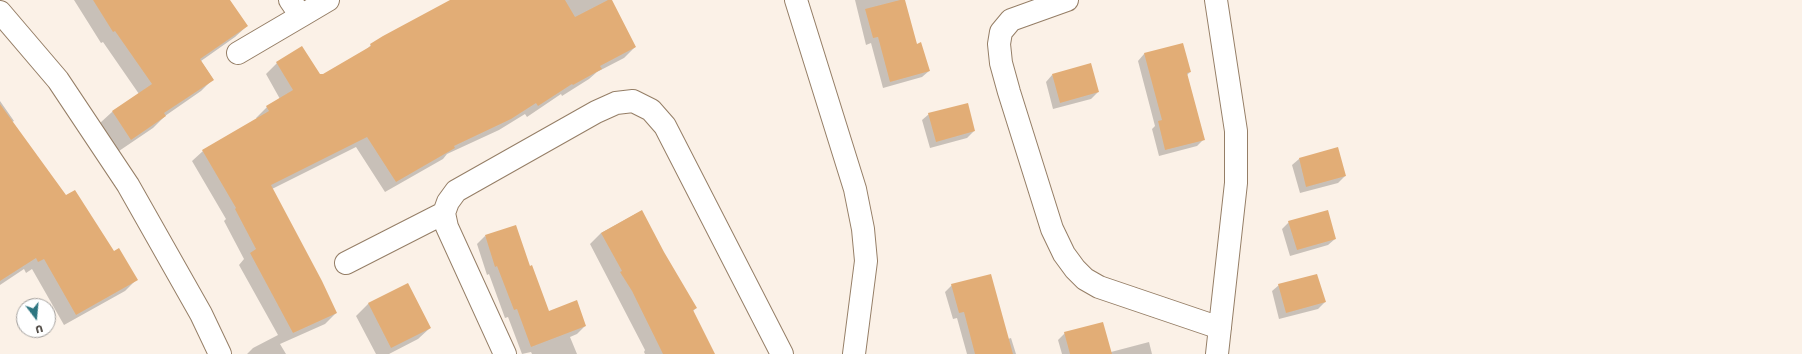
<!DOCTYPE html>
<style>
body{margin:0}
#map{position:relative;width:1802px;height:354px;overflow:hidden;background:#fbf1e7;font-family:"Alegreya Sans",sans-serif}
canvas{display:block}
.north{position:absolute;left:16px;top:298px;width:40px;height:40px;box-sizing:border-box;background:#fff;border:1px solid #a19e9b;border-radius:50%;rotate:164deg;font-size:11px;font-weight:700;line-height:16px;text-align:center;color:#150d05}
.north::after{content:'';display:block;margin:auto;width:14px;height:18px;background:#2d7580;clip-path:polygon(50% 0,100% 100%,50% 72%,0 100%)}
</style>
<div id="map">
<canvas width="1802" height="354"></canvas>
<div class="north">U</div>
</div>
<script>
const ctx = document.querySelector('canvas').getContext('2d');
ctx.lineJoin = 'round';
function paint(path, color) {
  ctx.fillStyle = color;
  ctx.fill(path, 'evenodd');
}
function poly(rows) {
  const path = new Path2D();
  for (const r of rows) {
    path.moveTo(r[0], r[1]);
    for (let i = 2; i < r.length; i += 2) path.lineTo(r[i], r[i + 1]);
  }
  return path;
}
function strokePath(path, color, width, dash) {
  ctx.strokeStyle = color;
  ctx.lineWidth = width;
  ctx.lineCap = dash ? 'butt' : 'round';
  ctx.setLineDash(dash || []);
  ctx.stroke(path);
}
paint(poly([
 [74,0,229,0,247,26,235,37,201,61,213,79,201,91,165,116,153,128,119,151,100,123,112,112,139,94,103,42,101,43],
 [452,0,611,0,635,47,624,58,597,72,589,79,562,96,561,94,527,117,525,114,499,130,447,154,443,159,385,192,356,147,272,189,336,313,325,324,280,344,286,354,247,354,253,348,278,335,239,265,244,259,224,221,226,219,192,161,203,151,257,119,256,118,267,107,280,99,266,74,277,63,302,48,320,75,324,75,366,50,371,45],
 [855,0,904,0,916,45,929,71,922,77,883,88,871,43,866,45],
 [1182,44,1190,72,1187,75,1204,139,1197,146,1159,156,1152,129,1155,126,1138,61,1144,54],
 [1052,75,1098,92,1091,99,1053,109,1046,82],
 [0,101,14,121,12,122,66,196,136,280,125,291,64,325,32,269,26,273,24,269,0,285],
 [929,114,974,131,967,138,930,148,922,120],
 [1299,159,1345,176,1338,183,1300,193,1292,165],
 [641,211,663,252,696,308,693,311,714,354,645,354,644,352,645,350,590,244,601,233],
 [1289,222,1335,239,1328,245,1290,256,1282,229],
 [485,236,530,267,548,312,585,326,577,334,570,337,577,354,532,354,531,352,522,354,508,317,505,318,489,274,487,275,477,244],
 [408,285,430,328,418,339,389,354,376,354,356,316,368,304],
 [952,285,1008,339,1011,338,1016,354,967,354,957,318,953,319,945,292],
 [1279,285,1325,302,1318,309,1279,319,1272,291],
 [1065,333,1106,354,1062,354,1058,340],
 [1149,342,1152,354,1109,354,1111,352]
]), '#0003');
paint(poly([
 [93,0,230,0,248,26,200,59,214,80,164,113,166,116,131,140,112,111,152,84,115,31,113,32],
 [450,0,565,0,575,17,608,0,612,0,636,47,600,66,602,69,573,85,572,84,538,106,536,103,511,119,454,146,455,148,396,182,367,137,271,185,322,281,337,313,293,333,250,253,256,249,235,209,236,208,202,150,269,111,266,106,293,90,276,62,302,46,320,74,323,74,371,46,370,44,383,36],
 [900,0,905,0,917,44,921,42,930,71,890,82,878,37,873,38,865,9],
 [1183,43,1191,72,1187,73,1205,140,1165,150,1158,121,1162,120,1144,53],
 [1091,63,1099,92,1060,103,1052,74],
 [968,103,975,131,936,142,928,113],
 [0,104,66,195,75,190,114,251,119,248,138,280,76,315,44,259,38,262,36,258,0,281],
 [1338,147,1346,176,1306,187,1299,158],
 [642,210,664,252,697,308,693,310,715,354,663,354,632,291,620,272,622,271,601,233],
 [1328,210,1336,239,1297,250,1288,221],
 [516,225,530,266,532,265,549,311,577,300,586,326,531,347,517,309,514,310,497,266,495,267,485,235],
 [991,274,1013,354,975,354,964,312,959,313,951,284],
 [1317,274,1326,302,1286,313,1278,284],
 [408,283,431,328,391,348,368,303],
 [1103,322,1112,354,1070,354,1064,332]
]), '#e2ad76');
const minor = poly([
 [290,0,301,16,328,0],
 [796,0,855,189,863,229,866,261,854,354],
 [1067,0,1011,20,1001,32,999,44,1001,63,1009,92,1052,229,1064,254,1075,269,1085,279,1099,287,1220,328],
 [1216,0,1236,131,1236,183,1217,354],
 [0,12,58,80,128,185,201,314,220,354],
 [238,53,301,16],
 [346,263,444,213],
 [505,354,447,227,444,213,448,202,456,191,596,112,616,103,633,101,651,110,665,126,782,354]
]);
strokePath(minor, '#957e66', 24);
strokePath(minor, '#fff', 22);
</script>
